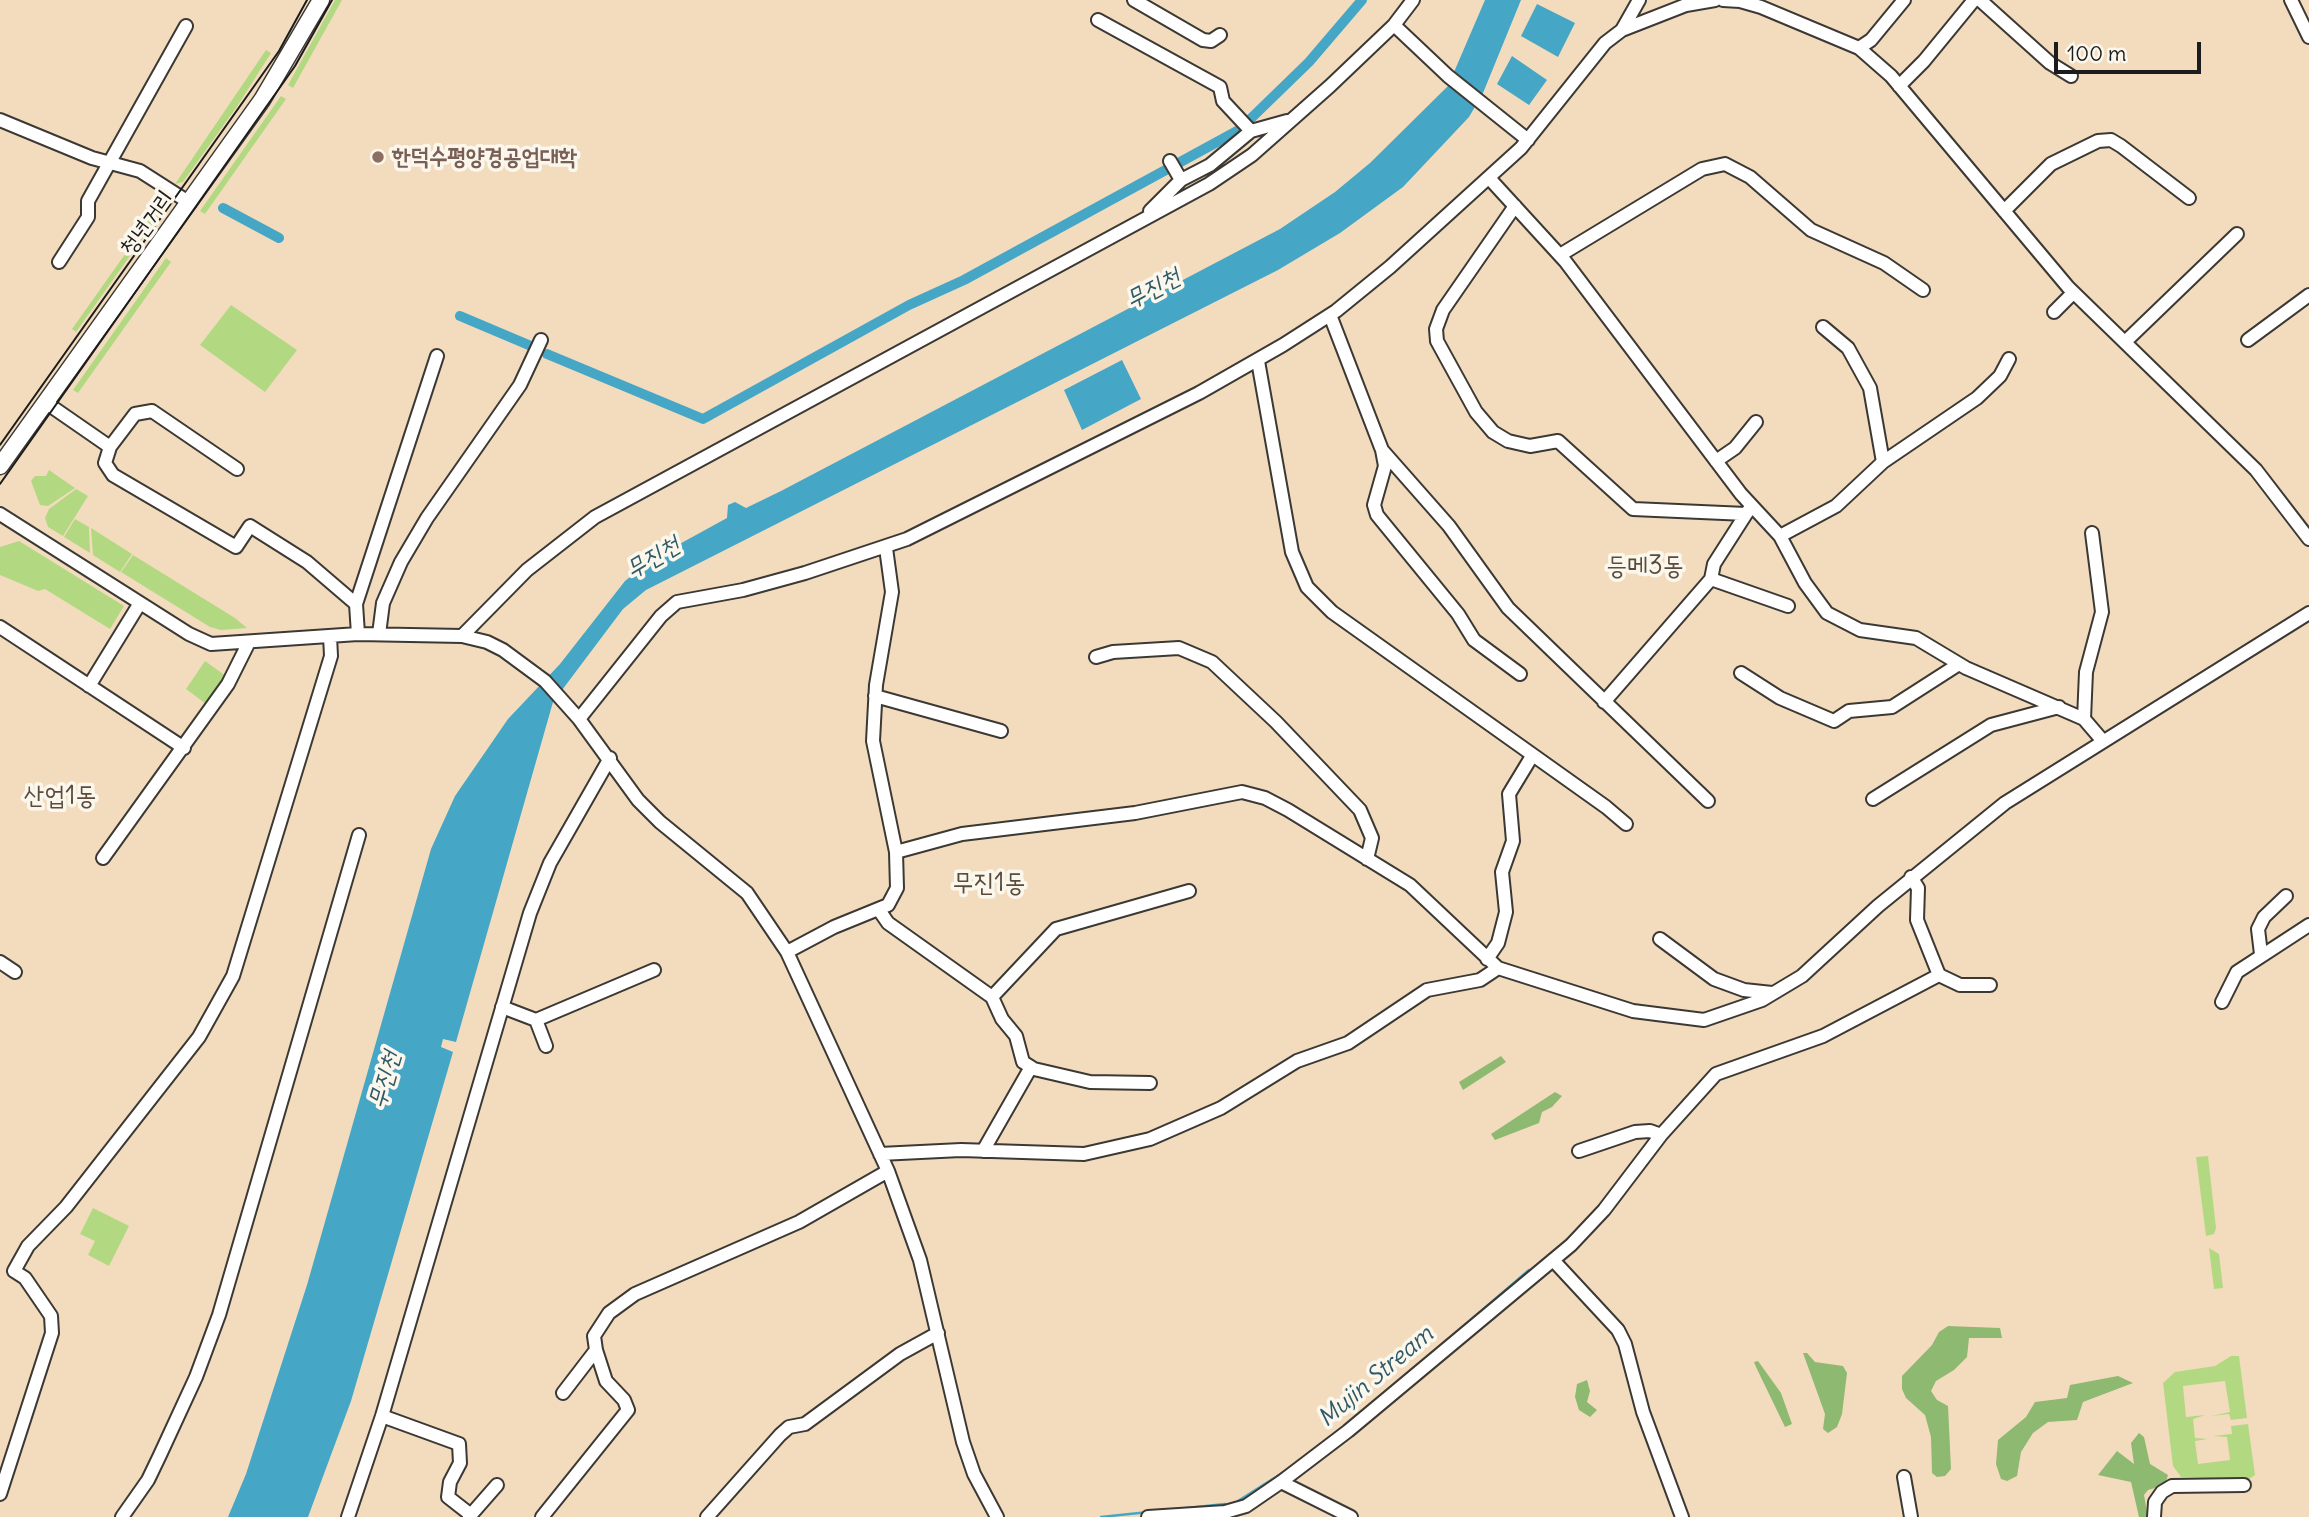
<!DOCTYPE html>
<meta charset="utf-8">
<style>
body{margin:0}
#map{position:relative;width:2309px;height:1517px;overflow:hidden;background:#f3dcbe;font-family:Delius,sans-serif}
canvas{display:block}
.scale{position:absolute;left:2054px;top:42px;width:147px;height:32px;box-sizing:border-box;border:4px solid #1c1c1c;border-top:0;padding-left:9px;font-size:21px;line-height:24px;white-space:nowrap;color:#1c1c1c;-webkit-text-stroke:5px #fbf7ec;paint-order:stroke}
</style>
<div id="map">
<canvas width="2309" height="1517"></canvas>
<div class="scale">100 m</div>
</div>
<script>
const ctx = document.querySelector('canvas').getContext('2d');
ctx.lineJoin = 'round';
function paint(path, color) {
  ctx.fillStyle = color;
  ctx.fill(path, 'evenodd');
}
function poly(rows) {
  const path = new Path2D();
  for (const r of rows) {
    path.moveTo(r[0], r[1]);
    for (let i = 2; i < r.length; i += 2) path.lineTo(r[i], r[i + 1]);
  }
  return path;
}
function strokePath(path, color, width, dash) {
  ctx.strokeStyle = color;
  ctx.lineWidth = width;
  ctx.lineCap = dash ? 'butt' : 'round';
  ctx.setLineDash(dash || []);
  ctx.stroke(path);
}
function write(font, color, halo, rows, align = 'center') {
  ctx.font = font + ' Delius,"Poor Story",sans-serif';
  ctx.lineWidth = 7;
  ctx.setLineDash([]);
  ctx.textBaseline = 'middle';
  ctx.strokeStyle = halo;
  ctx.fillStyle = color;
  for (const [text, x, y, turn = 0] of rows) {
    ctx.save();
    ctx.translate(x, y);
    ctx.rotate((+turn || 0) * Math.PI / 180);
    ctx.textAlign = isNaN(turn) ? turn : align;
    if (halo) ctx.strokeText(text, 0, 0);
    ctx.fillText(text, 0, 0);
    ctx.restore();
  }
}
paint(poly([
 [335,0,342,0,293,88,288,85],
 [266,50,271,53,238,105,183,182,175,184],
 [281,96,286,99,205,214,200,211],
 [167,195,171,198,76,332,72,329],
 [166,258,171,262,78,393,73,390],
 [231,305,297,350,265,392,200,345],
 [49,470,75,488,48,506,40,505,31,481,35,476,46,476],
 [76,489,88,496,63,536,48,527,45,518,49,509],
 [75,519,89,527,90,553,64,537],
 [91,528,132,554,120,572,93,555],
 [19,541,124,606,110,629,45,589,38,591,0,575,0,547],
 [133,555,235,618,247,628,221,630,210,627,121,572],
 [205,661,226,676,206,704,186,689],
 [2208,1156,2216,1228,2214,1234,2206,1236,2196,1157],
 [93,1208,129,1226,109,1266,88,1255,95,1241,80,1234],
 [2209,1248,2219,1254,2223,1288,2214,1289],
 [2231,1356,2239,1356,2247,1418,2231,1420,2229,1414,2211,1416,2230,1412,2225,1381,2183,1386,2186,1417,2205,1415,2193,1419,2195,1438,2208,1439,2195,1441,2198,1464,2230,1460,2227,1437,2213,1436,2232,1434,2231,1426,2248,1424,2255,1475,2248,1480,2181,1477,2173,1466,2163,1383,2175,1372,2215,1366]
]), '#b2d982');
paint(poly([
 [1501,1056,1506,1062,1463,1090,1459,1082],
 [1555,1092,1562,1096,1552,1107,1542,1112,1539,1123,1495,1140,1491,1134],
 [1948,1326,2000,1328,2002,1338,1969,1338,1967,1357,1954,1370,1936,1381,1931,1391,1937,1400,1948,1406,1951,1469,1945,1476,1937,1477,1932,1473,1931,1437,1925,1415,1906,1398,1902,1389,1902,1376,1932,1345,1939,1332],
 [1803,1353,1807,1353,1815,1362,1843,1366,1847,1373,1842,1414,1837,1427,1828,1433,1823,1429,1825,1414],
 [1758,1361,1781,1393,1792,1424,1785,1427,1756,1367,1754,1362],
 [2118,1376,2133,1383,2083,1402,2077,1420,2048,1422,2033,1433,2021,1452,2017,1476,2007,1481,2001,1479,1996,1464,1998,1440,2026,1417,2035,1402,2067,1398,2070,1385],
 [1587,1380,1590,1391,1587,1402,1597,1410,1590,1417,1579,1410,1575,1397,1577,1384],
 [2139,1433,2144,1437,2150,1464,2168,1475,2165,1485,2148,1490,2144,1495,2148,1517,2139,1517,2131,1482,2098,1475,2117,1451,2134,1464,2131,1443]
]), '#8db970');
paint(poly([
 [1485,0,1521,0,1483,93,1469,117,1403,187,1340,233,1278,270,646,590,623,609,553,702,456,1042,443,1039,441,1047,453,1052,351,1401,308,1517,228,1517,246,1474,307,1285,431,849,455,796,508,719,560,664,625,581,654,558,727,518,728,505,735,502,746,508,781,491,1280,229,1335,192,1370,163,1448,86],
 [1537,4,1575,23,1558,57,1521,36],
 [1512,56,1547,80,1529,105,1497,84],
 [1122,360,1141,399,1082,430,1064,390]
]), '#45a6c5');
strokePath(poly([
 [1425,1359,1529,1270],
 [1238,1501,1290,1468],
 [1101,1517,1225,1504]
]), '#45a6c5', 2.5);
strokePath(poly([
 [223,208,279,238],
 [460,316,531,346],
 [547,354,703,419,909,305,964,280,1239,130,1309,62,1362,0]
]), '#45a6c5', 10);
const minor = poly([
 [1134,0,1203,40,1211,41,1220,35],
 [1723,0,1740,1,1761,7,1859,48,1891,76,2068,287,2256,470,2309,539],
 [1980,0,2050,63,2071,76],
 [2291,0,2309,37],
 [1098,20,1220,87,1223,101,1251,131],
 [1394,25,1448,76,1528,140],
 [1622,30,1639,0],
 [1859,48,1871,40,1904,0],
 [1899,86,1924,61,1974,0],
 [0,120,92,158,140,171,190,203],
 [1170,161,1181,180],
 [1489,178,1565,261,1741,494,1780,536,1805,583,1827,613,1860,630,1916,638,1966,668,2084,719,2102,740],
 [1515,206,1443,310,1436,329,1437,341,1476,412,1493,432,1508,441,1530,446,1558,441,1633,509,1746,514,1751,507],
 [1150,211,1181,180,1210,165,1251,131,1287,121],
 [2004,211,2051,164,2098,141,2111,140,2121,146,2189,198],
 [1560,255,1702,169,1725,164,1750,177,1811,230,1884,263,1923,290],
 [59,262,88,217,88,201,186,26],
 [2054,312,2073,293],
 [1330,315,1382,450,1385,466,1374,505,1377,515,1458,614,1474,640,1520,674],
 [1823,327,1848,348,1870,388,1883,462],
 [2248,340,2309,295],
 [2126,341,2237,234],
 [1258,361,1292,552,1307,587,1332,612,1606,807,1626,824],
 [45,402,110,447,135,414,152,411,237,469],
 [110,447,105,463,113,475,236,547,250,526,307,562,356,604],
 [1382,450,1449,526,1508,608,1708,801],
 [1716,461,1735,448,1756,422],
 [0,514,189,634,211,644,358,634,462,636,527,570,595,517,1209,184,1252,155,1330,86,1394,25,1413,0],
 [1746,514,1714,564,1711,579,1788,606],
 [1780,536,1836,506,1883,462,1977,398,2000,376,2009,359],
 [886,548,892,592,876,685,873,741,896,852],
 [0,627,184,748],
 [358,634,356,604,437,356],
 [379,634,383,603,401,562,427,518,520,385,541,340],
 [462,636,487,642,503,650,545,681,579,719,638,800,660,822,747,893,787,952,888,1171,920,1260,963,1442,974,1474,997,1517],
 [1096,657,1113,652,1179,648,1212,662,1276,722,1360,810,1372,838,1367,859],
 [1741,673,1780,698,1834,721,1849,711,1892,707,1959,664],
 [89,686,140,603],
 [875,696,1001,731],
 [1604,702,1711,579],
 [579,719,661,616,677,602,743,590,805,573,907,539,1199,393,1283,345,1336,311,1390,267,1521,148,1605,43,1622,30,1686,5,1715,0],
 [2084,719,2086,672,2102,612,2092,533],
 [1873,799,1991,725,2059,707],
 [103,858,228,684,249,642],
 [1911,877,1918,888,1917,920,1939,975,1960,985,1990,985],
 [879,910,888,923,992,997,1056,929,1189,891],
 [1660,939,1714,979,1744,990,1772,993],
 [787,952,834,927,888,905,897,888,896,852,962,834,1135,813,1242,792,1265,798,1288,810,1410,885,1498,968,1633,1011,1704,1020,1762,1000,1802,976,1878,906,2005,803,2309,613],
 [2261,954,2258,929,2264,917,2286,896],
 [1487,959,1498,943,1506,912,1502,872,1513,841,1509,794,1532,756],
 [0,962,15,972],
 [992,997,1002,1019,1016,1036,1023,1062,1034,1069,1090,1082,1150,1083],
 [2222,1002,2237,972,2309,925],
 [502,1007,536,1020,654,970],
 [536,1020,546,1046],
 [983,1151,1031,1067],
 [1579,1151,1635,1132,1650,1131,1661,1135],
 [880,1154,961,1150,1084,1154,1150,1139,1221,1108,1297,1061,1348,1043,1427,990,1480,980,1498,968],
 [1553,1260,1618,1330,1625,1344,1643,1412,1682,1517],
 [563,1393,596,1350],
 [382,1416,459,1444,460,1463,450,1482,448,1497,471,1515],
 [1904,1477,1911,1517],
 [1281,1482,1351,1517],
 [0,1494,52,1333,51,1316,25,1278,14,1271,28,1246,66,1207,199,1037,233,976,331,656,330,636],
 [122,1517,148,1480,160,1455,196,1377,219,1315,359,835],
 [348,1517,382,1416,530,913,550,863,610,758],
 [469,1517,497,1485],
 [542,1517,628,1410,624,1400,606,1381,596,1350,594,1336,609,1313,635,1294,799,1222,888,1171],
 [707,1517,780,1435,789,1427,805,1424,900,1354,938,1333],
 [1148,1517,1225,1512,1246,1506,1281,1482,1348,1431,1571,1245,1604,1210,1661,1135,1716,1074,1823,1036,1939,975],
 [2154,1517,2155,1502,2162,1492,2172,1486,2244,1485]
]);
const major = poly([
 [0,466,262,100,321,0]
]);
strokePath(minor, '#3c3934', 16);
strokePath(major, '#3c3934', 19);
strokePath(minor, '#fff', 12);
strokePath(major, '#fff', 16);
strokePath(poly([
 [0,445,279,51,307,0],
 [0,484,295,66,332,0]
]), '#1c1c1c', 2);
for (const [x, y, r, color] of [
 [378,157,7,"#8d6e63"]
]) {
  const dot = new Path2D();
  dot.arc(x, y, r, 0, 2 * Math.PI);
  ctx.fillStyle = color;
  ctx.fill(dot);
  strokePath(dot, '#fbf7ec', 2.5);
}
write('bold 23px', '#785e54', '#fbf7ec', [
 ["한덕수평양경공업대학",392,157]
], 'left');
write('23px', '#1c1c1c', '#fbf7ec', [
 ["청년거리",147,223,-54]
]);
write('italic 24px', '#2e5a68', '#fbf7ec', [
 ["무진천",1153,289,-28],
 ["무진천",653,558,-31],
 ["무진천",385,1080,-74],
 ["Mujin Stream",1376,1377,-40]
]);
write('26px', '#594c3d', '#fbf7ec', [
 ["등메3동",1645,567],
 ["산업1동",60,797],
 ["무진1동",989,884]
]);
</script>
